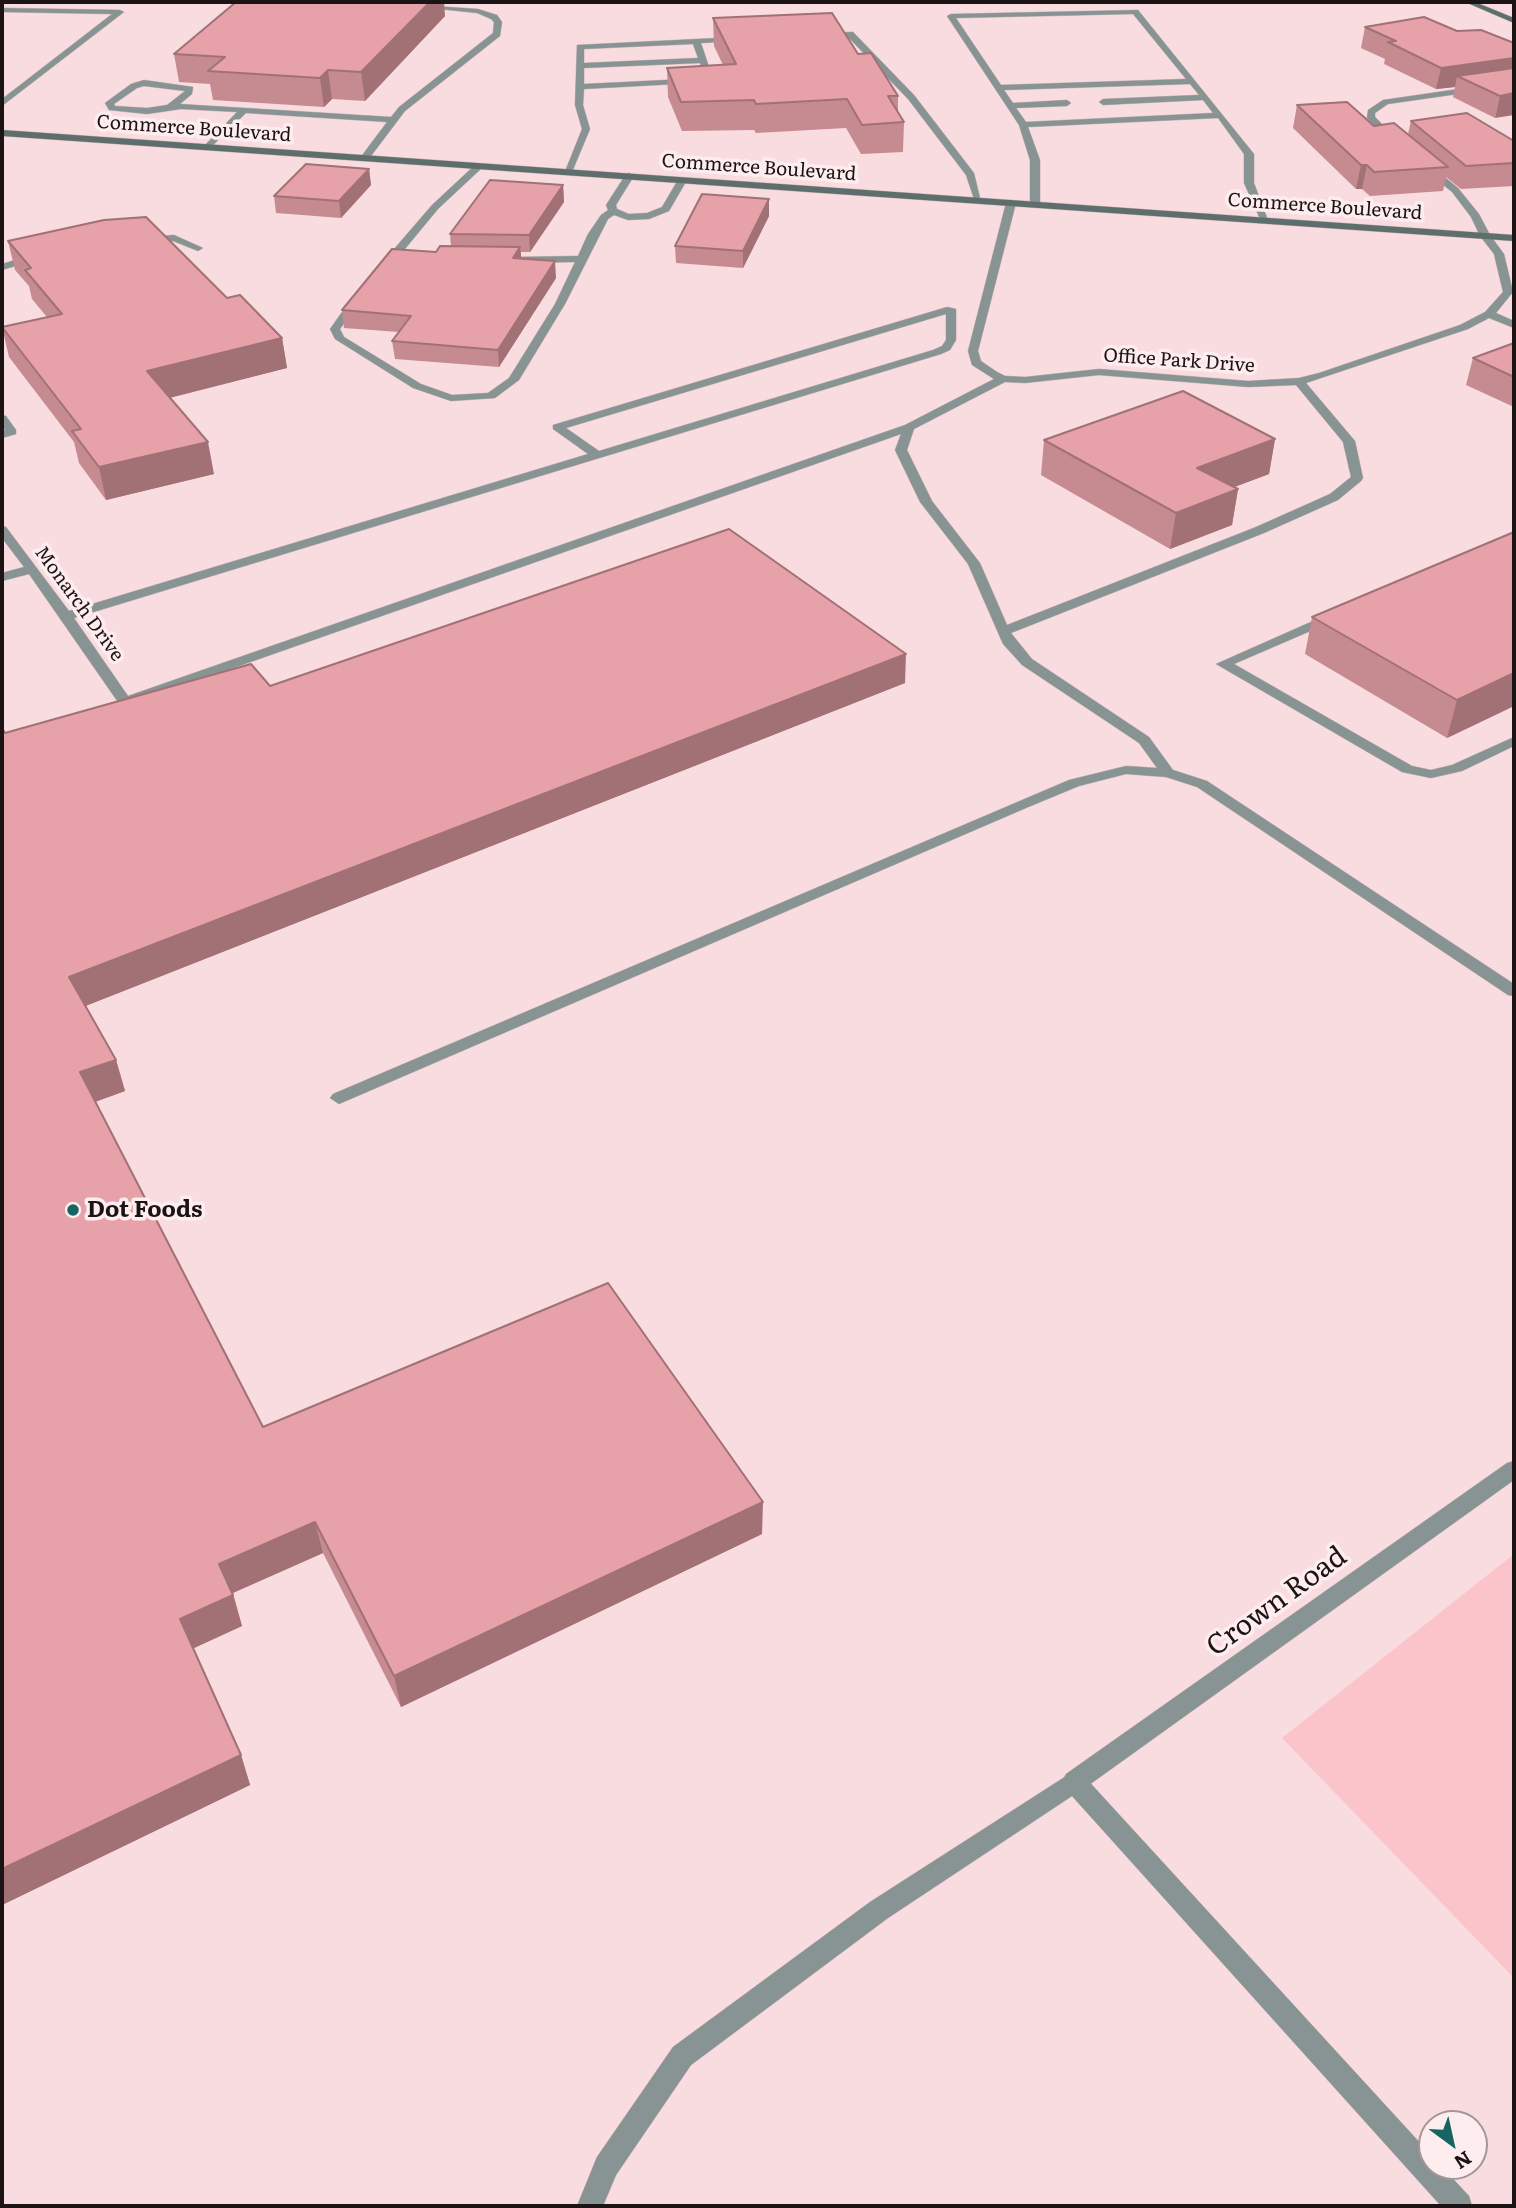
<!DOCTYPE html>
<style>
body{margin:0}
#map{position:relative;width:1516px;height:2208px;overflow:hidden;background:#f8dcdf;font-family:Literata,serif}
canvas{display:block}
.frame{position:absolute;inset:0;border:4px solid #1c1314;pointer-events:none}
.north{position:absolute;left:1418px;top:2110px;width:70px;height:70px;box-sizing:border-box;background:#feedee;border:2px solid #a49697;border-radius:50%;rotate:147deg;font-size:19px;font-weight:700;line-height:28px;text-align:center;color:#1c1314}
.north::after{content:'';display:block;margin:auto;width:24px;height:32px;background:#176562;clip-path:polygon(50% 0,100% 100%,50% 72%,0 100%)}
</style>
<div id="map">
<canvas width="1516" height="2208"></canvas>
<div class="frame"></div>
<div class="north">N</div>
</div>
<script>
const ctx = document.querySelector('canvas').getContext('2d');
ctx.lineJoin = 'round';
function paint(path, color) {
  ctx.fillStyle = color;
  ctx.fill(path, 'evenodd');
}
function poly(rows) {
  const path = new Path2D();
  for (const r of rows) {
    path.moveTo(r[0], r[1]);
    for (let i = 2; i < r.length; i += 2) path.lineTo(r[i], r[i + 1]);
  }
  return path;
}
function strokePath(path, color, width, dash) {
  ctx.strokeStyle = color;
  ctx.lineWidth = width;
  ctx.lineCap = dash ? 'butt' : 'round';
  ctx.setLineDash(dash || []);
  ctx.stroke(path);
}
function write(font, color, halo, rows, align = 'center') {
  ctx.font = font + ' Literata,serif';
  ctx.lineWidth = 7;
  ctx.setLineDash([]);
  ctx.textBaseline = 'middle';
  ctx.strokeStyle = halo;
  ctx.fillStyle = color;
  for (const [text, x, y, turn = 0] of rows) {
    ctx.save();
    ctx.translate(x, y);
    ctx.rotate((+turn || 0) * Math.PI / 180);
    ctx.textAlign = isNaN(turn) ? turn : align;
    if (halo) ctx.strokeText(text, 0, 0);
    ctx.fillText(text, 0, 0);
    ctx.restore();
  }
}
paint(poly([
 [1514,1554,1514,1978,1282,1738]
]), '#fbc4ca');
const lane = poly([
 [373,2,478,9,497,15,502,22,500,36,405,111,368,160,360,158,387,122,246,113,208,150,205,149,205,145,237,112,181,109,147,114,109,110,105,103,131,84,144,80,193,87,192,94,180,104,391,117,399,107,493,33,494,22,491,19,477,13,373,2],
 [144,86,185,91,167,105,147,108,115,106,114,104,137,88,144,86],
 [2,8,120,10,124,12,2,106,2,99,112,14,2,12,2,8],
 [1138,10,1254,154,1254,183,1269,223,1261,221,1244,183,1244,154,1218,118,1028,127,1040,160,1040,204,1035,207,1030,204,1030,160,1019,125,947,16,951,14,1138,10],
 [1133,14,1186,79,1001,85,956,18,1133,14],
 [1190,84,1199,95,1103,99,1099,102,1103,105,1203,100,1213,113,1026,122,1016,108,1067,106,1071,103,1067,100,1013,103,1004,90,1190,84],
 [853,32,914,95,974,173,981,202,975,202,966,175,908,99,848,37,821,37,817,35,821,33,853,32],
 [737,37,740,41,701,43,714,82,584,89,583,105,590,129,572,172,564,174,582,129,575,105,577,45,737,37],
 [693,44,698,58,584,63,584,49,693,44],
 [700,63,706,78,584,84,584,68,700,63],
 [1514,81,1514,86,1388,104,1375,113,1375,117,1397,139,1397,143,1391,143,1367,118,1368,110,1383,100,1514,81],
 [476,164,484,166,438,209,390,267,382,267,382,263,432,205,476,164],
 [1424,165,1430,165,1458,188,1479,214,1490,235,1504,254,1513,292,1496,313,1514,321,1514,328,1489,318,1468,329,1306,383,1355,441,1363,478,1361,481,1338,500,1264,533,1011,633,1032,659,1149,737,1173,770,1207,781,1514,984,1514,996,1508,995,1197,787,1166,777,1126,774,1079,786,1026,808,339,1104,330,1098,333,1094,1069,780,1126,766,1157,768,1139,743,1022,665,1003,644,968,564,920,502,895,450,901,434,125,706,120,705,29,574,2,581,2,573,24,567,2,538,2,526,6,527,69,611,588,454,553,429,553,425,947,307,956,309,956,340,950,350,941,354,74,618,128,696,905,425,994,379,972,365,968,351,1006,203,1011,200,1016,203,978,351,981,361,997,372,1005,376,1025,377,1099,369,1248,381,1299,378,1319,373,1460,325,1485,312,1503,292,1494,254,1480,236,1471,217,1452,192,1424,169,1424,165],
 [946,314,946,340,942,346,933,350,599,451,566,428,946,314],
 [1099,375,1248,387,1296,385,1343,442,1351,477,1330,494,1256,527,1007,625,980,563,932,501,907,450,914,429,1005,382,1025,383,1099,375],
 [629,173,634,176,616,205,617,209,629,214,647,213,662,207,679,178,687,180,669,211,649,219,628,220,614,215,608,219,565,304,519,380,495,398,451,401,413,388,335,339,330,329,352,298,360,298,361,300,340,329,344,337,421,384,452,395,488,393,509,378,555,304,575,262,514,263,509,260,514,257,578,256,588,234,601,215,608,210,606,205,626,174,629,173],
 [174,235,203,248,198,251,173,241,146,243,141,240,146,237,174,235],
 [35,254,40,257,39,259,2,270,2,264,35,254],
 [2,415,6,416,16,430,16,434,2,438,2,431,5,430,2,426,2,415],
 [1331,613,1338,617,1336,620,1234,664,1412,766,1431,770,1452,765,1514,737,1514,746,1462,771,1431,778,1402,772,1216,664,1331,613],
 [1074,1771,1082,1774,1432,2156,1432,2166,1441,2166,1469,2196,1472,2206,1441,2206,1072,1796,888,1918,691,2065,616,2175,603,2206,577,2206,597,2157,673,2047,870,1902,1074,1771]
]);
const street = poly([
 [1514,1461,1514,1480,1082,1790,1074,1793,1066,1790,1062,1782,1066,1774,1507,1463,1514,1461]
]);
const secondary = poly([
 [1465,2,1475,2,1514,18,1514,23,1465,2],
 [2,130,1514,235,1514,241,2,136,2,130]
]);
strokePath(lane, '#d0b8ba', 1);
strokePath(street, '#d0b8ba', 1);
strokePath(secondary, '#d0b8ba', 1);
paint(lane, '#889493');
paint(street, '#889493');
paint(secondary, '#5d6e6d');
paint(poly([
 [445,16,365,101,332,99,324,107,213,100,210,84,179,82,174,54],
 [713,18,858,54,898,96,898,112,904,122,903,152,861,154,846,128,756,133,754,130,682,131,668,97,667,68,723,65,714,46],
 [1365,27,1457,31,1514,43,1495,118,1453,97,1455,87,1436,89,1384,64,1385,59,1361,48],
 [1297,105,1408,134,1411,121,1514,141,1514,186,1461,189,1446,177,1443,191,1370,196,1362,189,1356,189,1293,128],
 [369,169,371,185,341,218,276,213,274,196],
 [563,185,564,202,530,252,521,252,521,258,556,278,499,367,395,359,392,341,399,332,344,328,342,310,436,252,451,246,450,234],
 [769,199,769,216,743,268,676,263,675,246],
 [8,241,227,298,282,338,287,368,170,397,214,474,106,500,79,463,74,442,9,357,2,327,47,317,32,299,29,286,15,270],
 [1514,343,1514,407,1466,385,1473,358],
 [1275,439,1269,474,1234,487,1238,489,1232,525,1170,549,1041,475,1044,440],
 [1514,532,1514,706,1447,738,1305,654,1312,617],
 [905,683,85,1006,116,1060,125,1091,95,1102,263,1427,762,1534,401,1707,323,1553,233,1593,242,1626,193,1648,241,1755,250,1785,2,1905,5,733,270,686]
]), '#c68a91');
paint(poly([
 [430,2,444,2,445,16,365,101,361,72],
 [1514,58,1514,79,1457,76,1455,87,1436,89,1441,68],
 [328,70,332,99,324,107,320,78],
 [1514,93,1514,115,1495,118,1500,96],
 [1361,165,1367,165,1362,189,1356,189],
 [369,169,371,185,341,218,339,201],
 [563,185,564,202,530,252,529,235],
 [769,199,769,216,743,268,743,251],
 [520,247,522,264,513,258],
 [555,261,556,278,499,367,498,350],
 [282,338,287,368,154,402,147,371],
 [1275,439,1269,474,1192,503,1197,468],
 [208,442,214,474,106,500,99,467],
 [1238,489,1232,525,1170,549,1176,513],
 [906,654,905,683,78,1009,69,977],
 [1514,673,1514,706,1447,738,1457,700],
 [116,1060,125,1091,89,1104,80,1072],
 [763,1502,762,1534,401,1707,394,1676],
 [315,1522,323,1553,228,1595,219,1564],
 [233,1595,242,1626,190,1650,180,1619],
 [241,1755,250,1785,2,1905,2,1869]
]), '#a17176');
const building = poly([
 [236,2,430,2,361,72,328,70,320,78,208,71,225,57,174,54,236,2],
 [832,13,858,54,871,53,898,96,888,96,904,122,862,125,847,99,756,104,754,100,681,102,667,68,736,64,713,18,832,13],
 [1424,17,1457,31,1481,30,1514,43,1514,58,1441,68,1388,42,1396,41,1365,27,1424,17],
 [1514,68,1514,93,1500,96,1457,76,1514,68],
 [1347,102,1374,126,1394,123,1448,167,1374,172,1367,165,1361,165,1297,105,1347,102],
 [1467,113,1514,141,1514,163,1466,166,1411,121,1467,113],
 [306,164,369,169,339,201,274,196,306,164],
 [490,180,563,185,529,235,450,234,490,180],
 [702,194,769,199,743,251,675,246,702,194],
 [146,217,227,298,240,295,282,338,147,371,208,442,99,467,72,431,81,429,2,327,62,314,25,270,31,268,8,241,104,220,146,217],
 [440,246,520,247,513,258,555,261,498,350,392,341,411,316,342,310,392,249,436,252,440,246],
 [1514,343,1514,377,1473,358,1514,343],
 [1183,391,1275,439,1197,468,1238,489,1176,513,1044,440,1183,391],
 [729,529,906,654,69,977,116,1060,80,1072,263,1427,608,1283,763,1502,394,1676,315,1522,219,1564,233,1595,180,1619,241,1755,2,1869,2,728,5,733,251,664,270,686,729,529],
 [1514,532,1514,673,1457,700,1312,617,1514,532]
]);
paint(building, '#e6a1a9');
strokePath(building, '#a17176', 2);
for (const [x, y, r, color] of [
 [73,1210,7,"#176562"]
]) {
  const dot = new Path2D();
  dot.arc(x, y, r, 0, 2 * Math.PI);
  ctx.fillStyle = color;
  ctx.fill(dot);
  strokePath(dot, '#feedee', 2.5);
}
write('19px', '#1c1314', '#feedee', [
 ["Commerce Boulevard",194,129,4],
 ["Commerce Boulevard",759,168,4],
 ["Commerce Boulevard",1325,207,4],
 ["Office Park Drive",1179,361,4],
 ["Monarch Drive",79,604,54]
]);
write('bold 23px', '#1c1314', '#feedee', [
 ["Dot Foods",87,1210]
], 'left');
write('28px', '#1c1314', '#feedee', [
 ["Crown Road",1277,1602,-36]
]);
</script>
